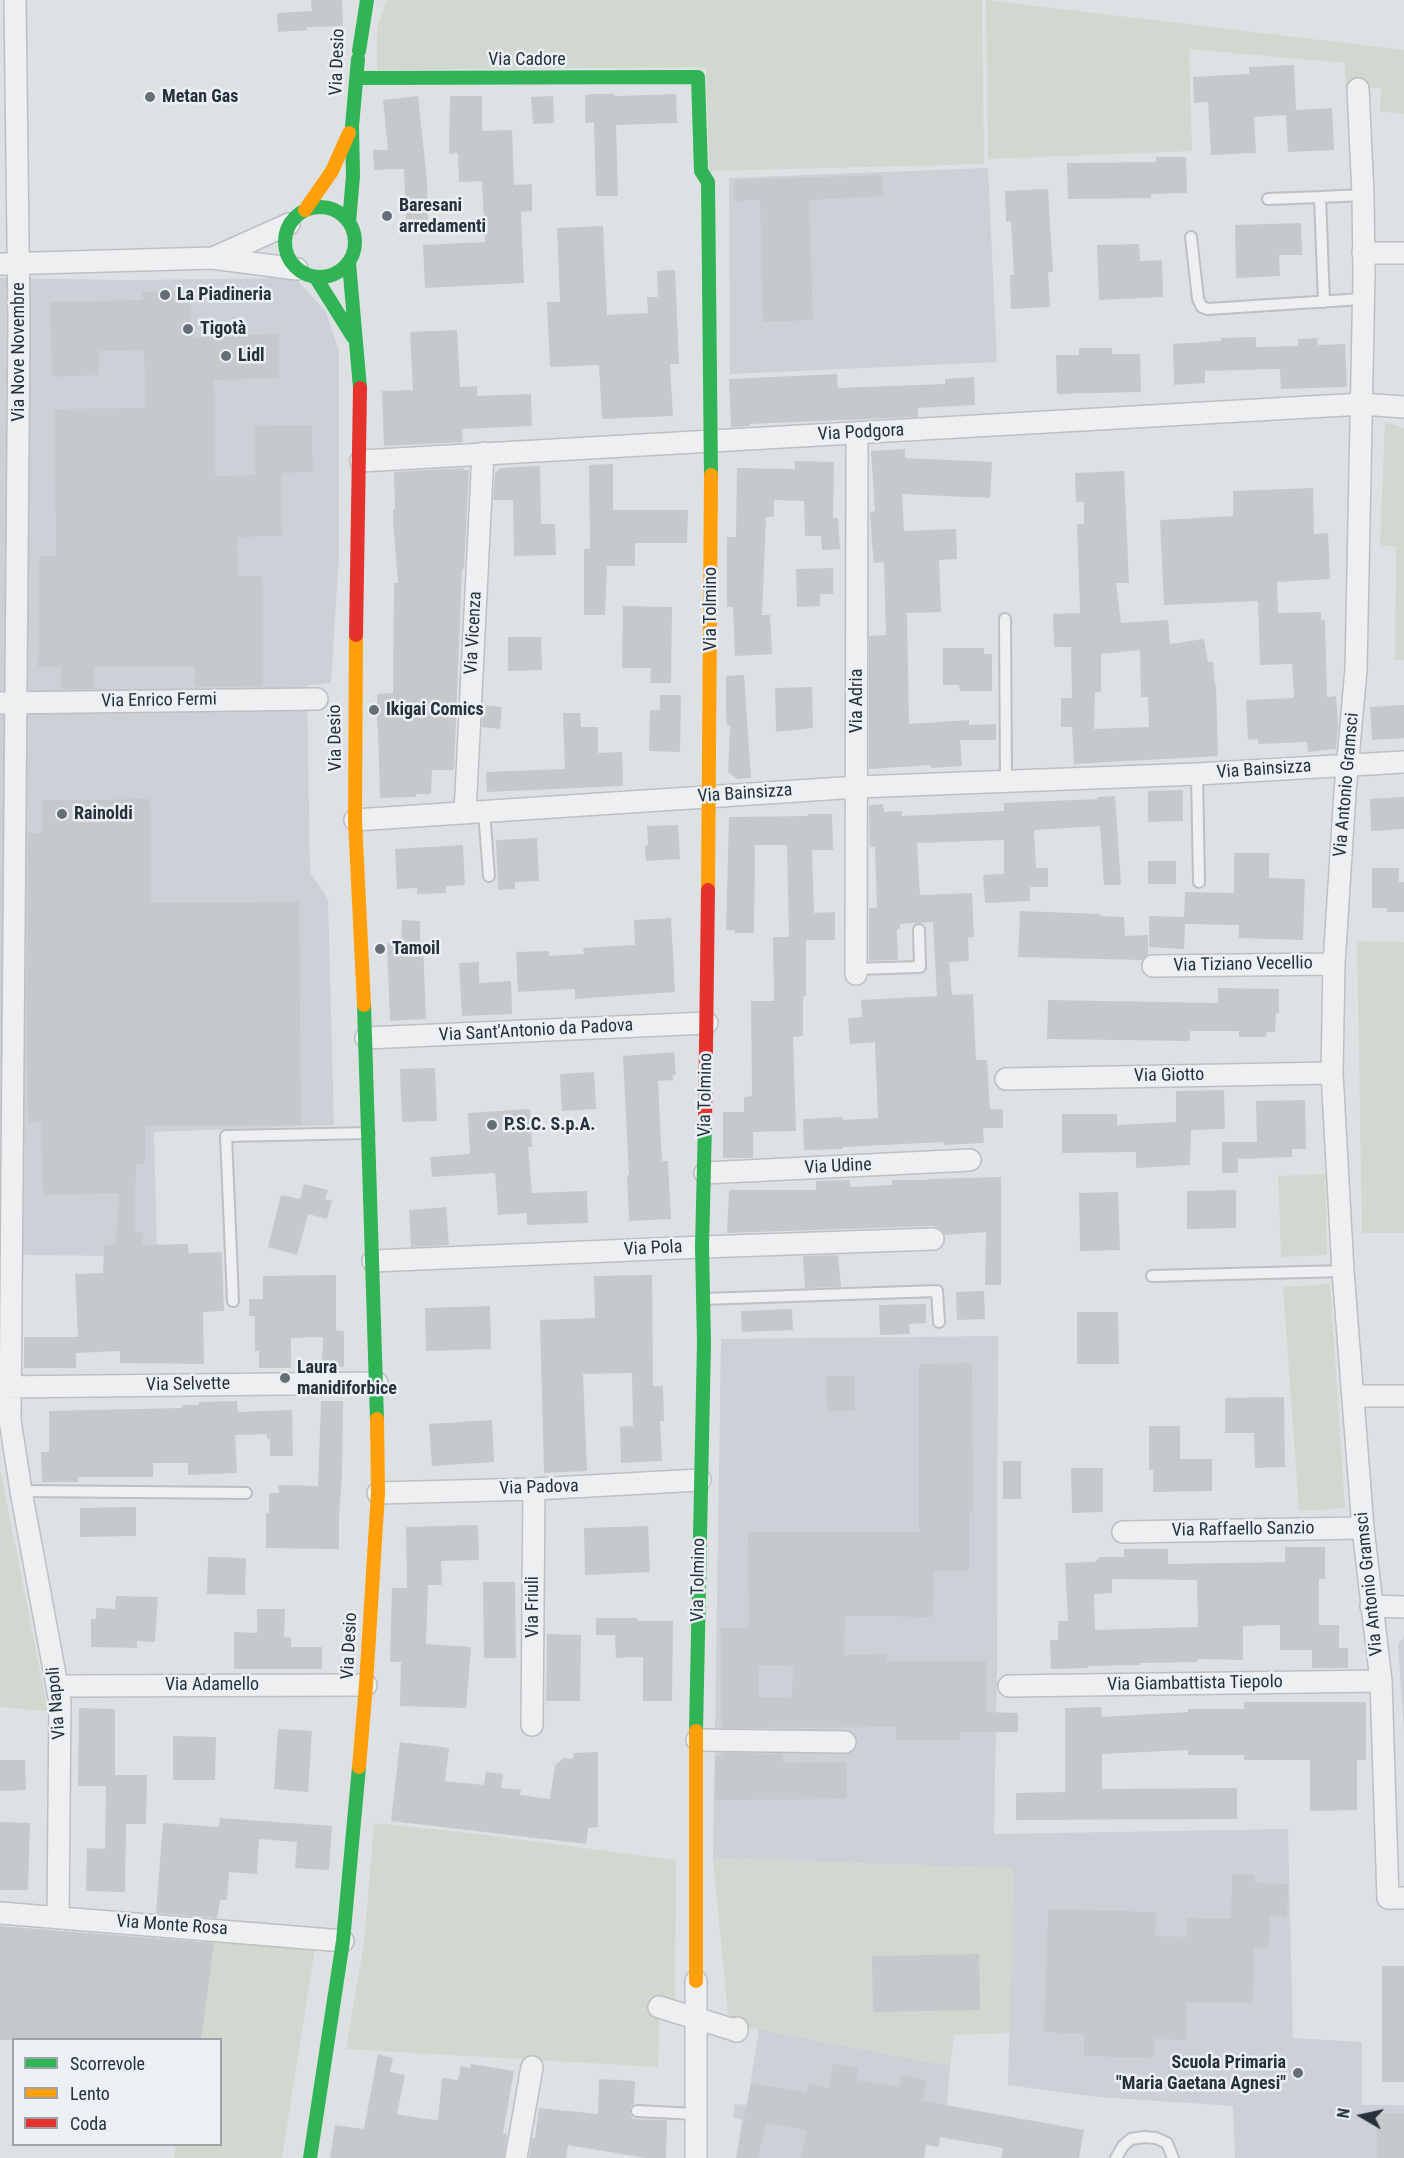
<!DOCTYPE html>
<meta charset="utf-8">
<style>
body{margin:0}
#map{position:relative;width:1404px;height:2158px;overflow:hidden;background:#dee1e4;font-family:"Roboto Condensed",sans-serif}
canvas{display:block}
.legend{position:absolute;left:12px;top:2038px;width:210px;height:108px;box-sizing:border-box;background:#ebf0f4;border:2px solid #9ca4aa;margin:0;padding:8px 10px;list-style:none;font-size:18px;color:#26313c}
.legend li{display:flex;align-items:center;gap:12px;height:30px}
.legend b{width:30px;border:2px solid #9ca4aa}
.north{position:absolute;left:1332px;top:2086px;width:60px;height:60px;-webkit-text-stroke:4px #ebf0f4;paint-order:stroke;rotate:279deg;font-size:16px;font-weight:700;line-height:24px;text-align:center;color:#26313c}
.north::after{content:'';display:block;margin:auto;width:21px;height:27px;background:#26313c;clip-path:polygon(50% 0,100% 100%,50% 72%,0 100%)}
</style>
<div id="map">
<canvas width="1404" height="2158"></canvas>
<ul class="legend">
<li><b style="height:8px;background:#30b455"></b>Scorrevole</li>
<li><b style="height:8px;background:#ff9f0a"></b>Lento</li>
<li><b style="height:8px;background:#e5322d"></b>Coda</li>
</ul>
<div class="north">N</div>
</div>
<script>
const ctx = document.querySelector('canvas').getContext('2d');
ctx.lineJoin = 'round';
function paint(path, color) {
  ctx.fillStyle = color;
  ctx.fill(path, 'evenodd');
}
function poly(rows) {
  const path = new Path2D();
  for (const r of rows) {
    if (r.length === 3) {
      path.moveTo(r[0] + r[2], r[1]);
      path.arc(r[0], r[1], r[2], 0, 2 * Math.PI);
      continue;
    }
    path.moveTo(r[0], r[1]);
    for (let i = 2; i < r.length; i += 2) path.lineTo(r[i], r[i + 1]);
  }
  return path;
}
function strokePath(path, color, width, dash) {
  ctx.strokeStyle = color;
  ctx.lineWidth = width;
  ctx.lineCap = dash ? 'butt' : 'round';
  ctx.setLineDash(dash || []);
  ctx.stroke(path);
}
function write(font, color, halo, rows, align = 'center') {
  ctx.font = font + ' "Roboto Condensed",sans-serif';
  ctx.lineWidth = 5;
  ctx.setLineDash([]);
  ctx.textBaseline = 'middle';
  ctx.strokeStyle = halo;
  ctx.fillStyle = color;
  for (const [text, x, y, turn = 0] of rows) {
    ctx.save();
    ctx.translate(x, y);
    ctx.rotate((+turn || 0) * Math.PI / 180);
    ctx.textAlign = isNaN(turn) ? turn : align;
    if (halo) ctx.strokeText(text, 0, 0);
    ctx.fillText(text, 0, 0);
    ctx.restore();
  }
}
paint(poly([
 [988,168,997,362,730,374,729,178],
 [0,278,129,280,295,278,326,312,339,351,339,555,331,683,307,685,310,872,328,899,334,1125,154,1132,157,1253,124,1256,21,1255,20,1164,0,1165],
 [998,1336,997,1669,994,1834,1288,1829,1293,2038,1362,2042,1362,2105,1404,2105,1404,2158,1235,2158,1233,2106,1097,2097,1008,2085,1013,1869,713,1858,721,1339],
 [1404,1637,1404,1730,1398,1644],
 [759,2029,950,2066,947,2106,929,2129,924,2158,736,2158,742,2120,733,2118,735,2104,747,2105]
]), '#ccd1d7');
paint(poly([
 [389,0,982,0,984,164,709,171,706,67,377,70,377,29,385,4],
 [986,0,1404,50,1404,114,1380,111,1381,88,1345,87,1345,63,1189,49,1192,151,988,159],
 [1385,422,1404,428,1404,660,1395,660,1396,547,1380,545],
 [1357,941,1404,942,1404,1233,1362,1233],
 [1325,1174,1327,1255,1281,1257,1278,1176],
 [1330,1284,1345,1508,1299,1511,1283,1287],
 [0,1469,48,1711,0,1707],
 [374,1823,461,1832,676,1860,675,2006,660,2003,658,2067,346,2049,364,1943],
 [713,1858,1013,1869,1010,2033,954,2035,950,2066,759,2029,729,2026],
 [206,1936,315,1948,282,2158,174,2158,176,2145,220,2144,220,2040,191,2039]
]), '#d0d8cf');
paint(poly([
 [311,0,342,0,343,26,307,27,307,30,278,32,277,13,312,11],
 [1294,65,1296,110,1332,108,1334,150,1288,152,1286,115,1254,117,1256,153,1211,155,1208,102,1194,103,1193,77,1249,74,1249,67],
 [593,94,615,94,615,96,676,94,677,123,616,125,618,196,596,196,594,122,585,123,585,95],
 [418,96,427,180,428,221,406,221,404,169,374,170,373,150,388,150,383,100],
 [450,96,482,96,482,131,512,130,514,185,532,184,532,211,521,212,524,283,425,288,423,245,485,242,482,181,459,182,458,153,449,154],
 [553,96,554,123,533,124,531,97],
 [1156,157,1186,157,1187,193,1151,194,1151,198,1068,199,1067,163,1156,162],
 [882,175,883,196,809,200,813,320,763,322,760,200,734,201,734,180],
 [1048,189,1053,272,1048,272,1050,307,1011,309,1010,275,1014,275,1011,221,1006,222,1005,191],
 [1301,223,1302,255,1279,255,1280,276,1236,278,1235,225],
 [603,226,607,315,648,313,647,297,658,297,657,271,675,270,679,364,670,364,673,416,602,419,599,365,550,367,547,302,560,302,557,228],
 [1139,244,1140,261,1162,260,1163,297,1099,300,1097,245],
 [190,291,191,337,278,334,279,378,214,380,215,476,255,475,254,426,312,425,313,472,281,473,282,536,237,537,238,576,262,576,263,686,195,687,195,666,94,667,94,689,61,689,61,667,38,667,39,556,56,556,54,409,146,408,144,350,99,351,99,375,52,377,50,302,143,300,142,292],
 [457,330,460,387,477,386,477,396,531,394,532,426,462,429,463,442,384,446,382,391,413,390,410,332],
 [1256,337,1256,347,1298,346,1298,339,1317,338,1318,345,1345,344,1347,387,1281,389,1280,369,1205,371,1205,383,1174,385,1173,344,1221,341,1221,338],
 [1079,348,1112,348,1112,354,1140,354,1141,392,1057,394,1056,355,1079,355],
 [837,374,838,388,945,384,945,379,974,377,975,405,918,408,918,417,750,424,750,426,731,427,729,379],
 [905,449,905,458,992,462,990,498,902,494,904,531,956,529,957,559,939,560,941,612,907,613,909,724,969,720,969,725,996,724,996,740,960,740,962,766,931,768,931,765,869,769,869,636,886,635,884,562,874,563,872,543,870,512,875,511,871,451],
 [795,461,834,462,833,518,838,518,840,549,822,550,821,536,805,536,804,501,774,500,774,517,766,517,762,615,770,615,772,654,735,656,733,607,727,607,727,537,736,537,737,468,795,469],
 [613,464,613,510,688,510,687,543,635,543,635,566,607,566,605,615,584,615,584,549,590,549,589,465],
 [540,466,541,524,555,524,556,555,514,556,513,500,493,500,495,473,500,468],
 [464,468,464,470,469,470,464,569,462,569,454,770,432,770,431,794,416,794,416,797,380,798,378,728,377,728,377,694,393,693,394,583,398,583,393,521,393,509,395,509,394,472],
 [1124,471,1129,583,1116,583,1121,623,1168,620,1170,644,1204,639,1208,662,1213,662,1215,685,1216,685,1218,756,1074,764,1072,727,1061,727,1061,698,1072,698,1071,647,1054,647,1053,614,1080,613,1077,524,1084,524,1084,502,1076,502,1075,473],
 [1140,650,1141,697,1148,697,1149,727,1094,729,1095,692,1101,692,1101,654],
 [1313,488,1314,534,1328,533,1330,579,1277,582,1278,613,1321,612,1321,620,1325,620,1327,697,1336,696,1338,725,1336,749,1308,752,1307,742,1258,744,1258,739,1248,740,1246,700,1294,698,1292,664,1260,665,1258,601,1164,605,1160,520,1233,516,1233,491],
 [833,568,833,594,820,594,820,606,797,607,796,569],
 [623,606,672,607,671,683,650,683,651,668,622,668],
 [508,637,541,637,542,670,508,671],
 [943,648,984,648,984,654,992,654,992,691,960,691,959,685,943,685],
 [744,675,751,778,737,779,728,772,730,725,727,726,726,714,726,676],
 [812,687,813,728,776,732,775,688],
 [660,695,681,695,680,752,649,751,650,710,660,710],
 [483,705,502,707,500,729,482,727],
 [1404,705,1404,738,1372,740,1370,707],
 [563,713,580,713,581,727,598,727,598,753,622,752,623,786,487,792,486,772,565,769],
 [1183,790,1183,821,1148,822,1148,791],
 [1115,796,1121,885,1104,885,1100,826,1034,830,1036,868,1048,868,1048,887,1030,887,1030,901,985,903,983,875,1004,874,1004,840,917,843,920,895,972,893,974,937,968,937,969,961,949,962,952,995,973,994,976,1060,987,1060,990,1109,1003,1110,1003,1128,983,1128,984,1143,944,1145,943,1142,843,1147,843,1149,804,1150,803,1119,842,1117,842,1120,878,1118,875,1042,850,1044,848,1018,862,1017,861,1000,937,996,933,922,900,924,900,929,897,929,898,960,869,961,869,908,877,908,875,847,870,847,869,805,883,804,884,812,902,811,902,816,1004,811,1004,803,1098,799,1097,797],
 [1404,797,1404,829,1371,831,1370,799],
 [150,799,151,903,299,902,301,1125,145,1126,145,1164,136,1164,134,1233,142,1232,142,1245,188,1244,189,1253,222,1252,224,1311,203,1312,204,1364,120,1363,120,1351,76,1353,76,1368,24,1368,24,1337,78,1337,75,1274,103,1273,104,1245,116,1245,119,1193,43,1195,41,1122,28,1122,27,1068,26,1068,28,833,42,833,42,800],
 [808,814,832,814,833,850,812,850,814,913,835,912,835,940,806,940,806,996,803,996,803,1036,793,1037,796,1131,753,1132,753,1158,723,1158,723,1112,744,1112,744,1097,752,1096,751,1001,774,1001,773,937,789,937,787,845,755,845,754,933,735,933,735,930,726,930,729,817,808,816],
 [678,825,680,859,646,861,645,846,648,845,647,826],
 [537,838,539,881,515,882,515,889,498,890,496,840],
 [463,845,465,885,446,886,446,893,417,894,417,888,397,889,395,849],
 [1234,853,1269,853,1269,878,1305,879,1303,940,1239,938,1239,925,1185,924,1184,949,1149,947,1149,917,1151,916,1184,917,1185,892,1234,893],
 [1148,861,1176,861,1176,884,1148,884],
 [1372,868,1399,868,1399,882,1404,882,1404,912,1387,912,1387,908,1372,908],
 [1020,911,1100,914,1100,916,1124,917,1125,936,1148,935,1148,955,1142,960,1018,957],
 [671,918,675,992,575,999,575,989,518,992,516,952,549,951,549,956,584,954,583,948,635,945,634,920],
 [402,920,420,921,420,942,423,942,426,1019,390,1021,387,943,401,943],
 [479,962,479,983,511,981,512,1014,462,1016,459,963],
 [1218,988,1279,989,1279,1013,1276,1013,1275,1032,1267,1032,1266,1037,1239,1037,1239,1031,1190,1031,1190,1041,1047,1039,1048,1000,1218,1003],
 [674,1052,676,1075,673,1075,673,1080,658,1081,662,1161,668,1161,671,1219,629,1221,627,1175,629,1175,623,1056],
 [435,1068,437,1121,402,1122,400,1069],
 [594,1072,596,1109,562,1111,560,1074],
 [1224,1090,1225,1129,1191,1130,1190,1165,1136,1168,1136,1152,1062,1153,1062,1114,1117,1114,1117,1125,1176,1122,1176,1091],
 [1305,1100,1306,1149,1292,1149,1292,1157,1238,1159,1238,1173,1222,1173,1222,1142,1257,1142,1256,1101],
 [530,1109,532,1147,528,1147,532,1193,587,1191,588,1223,527,1225,527,1213,498,1215,495,1173,432,1177,430,1157,470,1154,468,1113],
 [1001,1177,1001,1285,985,1285,986,1232,945,1235,939,1228,933,1226,727,1233,729,1190,816,1190,816,1181,850,1180,850,1187,892,1185,892,1180,927,1180,927,1179],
 [304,1184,328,1190,325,1199,332,1201,327,1219,308,1214,297,1255,268,1247,281,1195,300,1199],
 [1236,1190,1236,1228,1187,1229,1187,1191],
 [1118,1192,1120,1250,1080,1251,1079,1193],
 [446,1207,449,1245,411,1247,409,1210],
 [838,1255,841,1287,805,1288,803,1256],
 [336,1275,336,1330,344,1331,344,1367,322,1366,323,1337,291,1338,291,1368,259,1368,259,1351,255,1351,255,1316,249,1316,249,1299,263,1299,263,1276],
 [652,1275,653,1386,663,1386,664,1421,660,1421,662,1461,621,1463,620,1427,633,1426,632,1373,583,1374,587,1471,544,1473,540,1320,595,1318,594,1276],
 [984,1291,985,1319,957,1320,956,1292],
 [926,1304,926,1323,909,1324,910,1334,880,1335,879,1305],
 [490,1306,491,1349,426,1351,425,1308],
 [792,1309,793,1330,742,1332,741,1311],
 [1077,1312,1118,1312,1119,1364,1077,1364],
 [972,1363,973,1512,969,1512,969,1571,934,1571,933,1617,845,1616,844,1655,887,1654,887,1661,986,1661,986,1712,1018,1713,1018,1732,960,1732,960,1740,895,1740,896,1727,722,1728,721,1628,749,1628,748,1532,919,1532,919,1364],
 [759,1665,793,1666,792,1698,759,1697],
 [826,1376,855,1376,855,1411,827,1411],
 [1284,1397,1285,1467,1255,1468,1254,1433,1225,1433,1225,1398],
 [237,1401,238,1412,292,1410,293,1456,270,1456,270,1439,267,1439,267,1434,235,1435,237,1473,188,1475,188,1463,153,1463,153,1477,78,1477,78,1482,42,1482,41,1452,49,1452,49,1411,182,1408,182,1405,199,1405,199,1402],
 [321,1401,343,1401,342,1477,339,1515,339,1549,266,1548,266,1513,269,1513,269,1493,279,1493,278,1485,318,1486],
 [492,1420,494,1462,432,1466,429,1424],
 [1149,1426,1180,1426,1180,1459,1212,1459,1212,1491,1153,1492,1153,1470,1149,1470],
 [1003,1461,1021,1461,1021,1499,1003,1499],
 [1071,1468,1103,1468,1103,1512,1072,1513],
 [136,1507,136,1536,80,1537,80,1508],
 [478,1525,479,1560,441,1561,442,1585,428,1585,426,1644,471,1647,466,1708,400,1706,401,1662,390,1662,392,1588,407,1588,406,1527],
 [648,1526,650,1572,585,1575,584,1528],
 [1285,1547,1325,1547,1325,1579,1319,1579,1319,1625,1339,1625,1339,1648,1348,1648,1348,1668,1312,1668,1312,1650,1280,1650,1280,1625,1243,1626,1243,1660,1197,1659,1197,1662,1140,1663,1140,1665,1088,1666,1088,1668,1051,1669,1050,1640,1058,1640,1058,1621,1068,1621,1065,1563,1095,1562,1100,1557,1124,1557,1124,1549,1168,1549,1168,1564,1285,1562],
 [1112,1579,1197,1580,1198,1627,1095,1630,1094,1594,1112,1593],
 [208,1557,246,1558,245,1595,207,1594],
 [483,1582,515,1582,516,1658,484,1658],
 [116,1596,158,1597,155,1642,137,1641,137,1648,91,1647,91,1619,96,1619,96,1608,115,1609],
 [257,1609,285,1609,284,1637,291,1638,291,1647,322,1647,322,1669,234,1669,234,1632,257,1633],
 [596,1618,637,1618,637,1621,673,1621,672,1701,643,1701,643,1657,616,1658,615,1635,596,1635],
 [547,1634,581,1635,580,1701,546,1701],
 [1244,1702,1366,1702,1366,1760,1357,1760,1357,1810,1310,1811,1310,1760,1244,1760,1244,1755,1188,1755,1188,1750,1102,1754,1102,1789,1237,1788,1237,1819,1016,1820,1016,1793,1065,1792,1065,1708,1101,1707,1102,1717,1188,1712,1188,1709,1244,1709],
 [79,1708,115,1709,115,1775,147,1775,146,1824,126,1824,125,1892,86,1891,87,1848,105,1849,106,1786,78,1786],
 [278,1729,312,1731,308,1792,274,1789],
 [173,1736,216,1737,215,1780,173,1780],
 [400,1742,449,1748,445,1781,484,1785,486,1772,503,1774,501,1788,521,1790,520,1795,550,1799,555,1765,564,1758,573,1759,574,1753,598,1752,598,1827,588,1828,586,1844,391,1821],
 [722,1753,783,1754,783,1763,847,1762,847,1799,715,1800,715,1756,722,1756],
 [0,1760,25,1760,26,1790,0,1791],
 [220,1818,332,1826,329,1870,295,1868,297,1842,259,1839,257,1874,229,1872,227,1900,220,1900,217,1918,156,1913,163,1823,219,1827],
 [0,1822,30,1823,28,1890,0,1890],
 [1232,1874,1255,1875,1255,1883,1288,1884,1287,1917,1270,1916,1269,1948,1254,1947,1253,2003,1187,2002,1186,2040,1154,2039,1154,2058,1084,2056,1084,2034,1044,2032,1048,1909,1156,1912,1155,1936,1187,1937,1187,1918,1231,1919],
 [0,1926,214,1943,201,2040,0,2040],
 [979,1954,980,2010,873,2012,872,1956],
 [1382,1966,1404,1966,1404,2082,1382,2082],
 [378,2054,393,2058,390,2072,405,2075,397,2114,419,2118,438,2120,442,2078,458,2080,461,2066,470,2068,471,2064,514,2071,503,2133,507,2134,504,2158,330,2158,335,2125,364,2129],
 [833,2063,858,2068,856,2080,899,2087,901,2075,926,2080,923,2101,1084,2130,1079,2158,1001,2158,1003,2148,940,2137,939,2147,926,2145,924,2158,801,2158,807,2131,766,2122,758,2158,736,2158,751,2083,806,2092,808,2084,829,2088],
 [599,2079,635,2081,634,2104,630,2107,630,2114,633,2119,667,2120,666,2158,646,2158,568,2145,566,2158,529,2158,532,2138,535,2138,539,2108,598,2114],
 [1376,2113,1404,2113,1404,2158,1377,2158]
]), '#c6c9cc');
const lane = poly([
 [1320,197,1363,195],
 [1268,199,1320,197,1324,302],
 [1191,237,1198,299,1202,307,1208,309,1362,299],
 [1005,619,1006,781],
 [1197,774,1199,882],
 [484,811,489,876],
 [856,969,920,967,919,930],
 [1152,1276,1343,1271],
 [703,1299,937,1291,939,1322],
 [233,1301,226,1136,369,1133],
 [21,1491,246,1493],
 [637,2111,696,2114],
 [1116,2158,1123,2146,1131,2139,1144,2137,1156,2138,1167,2143,1173,2158]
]);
const street = poly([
 [15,0,19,319,10,1420,21,1491,60,1702,58,1917],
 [1358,89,1363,195,1364,275,1356,669,1345,792,1334,964,1332,1073,1343,1271,1363,1528,1381,1681,1388,1898,1404,1898],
 [1363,253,1404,253],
 [213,258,289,224],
 [0,264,212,258,297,269],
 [361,461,1362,404,1404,407],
 [0,703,317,699],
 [465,813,483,453],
 [355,820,858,787,1197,774,1404,762],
 [1153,966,1334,964],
 [856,974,857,433],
 [366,1038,707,1023],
 [1006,1079,1332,1073],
 [705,1173,970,1160],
 [373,1261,702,1247,933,1239],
 [0,1387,377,1383],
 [1353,1396,1404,1396],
 [378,1493,534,1489,700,1480],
 [1123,1532,1363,1528],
 [1371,1606,1404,1607],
 [58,1686,366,1685],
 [1009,1686,1381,1681],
 [532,1725,534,1489],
 [697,1740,845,1742],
 [0,1913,343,1941],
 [696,1981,696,2158],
 [659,2007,728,2028,737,2031,737,2028],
 [516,2158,532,2067]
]);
strokePath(lane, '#bdbfc2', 14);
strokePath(street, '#bdbfc2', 24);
strokePath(lane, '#edeff0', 10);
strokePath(street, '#edeff0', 21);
strokePath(poly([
 [359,51,367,0],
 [357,78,698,77,701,171,708,182,711,475],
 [320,242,35],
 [349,222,353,176,352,126,358,59],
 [349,263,360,388],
 [316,278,353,337],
 [364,1005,377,1419],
 [696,1731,704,1343,702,1247,705,1124],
 [310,2158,343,1941,359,1767]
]), '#30b455', 14);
strokePath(poly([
 [305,210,332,171,349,133],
 [356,635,355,820,364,1005],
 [708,890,711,475],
 [359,1767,366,1685,378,1493,377,1419],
 [696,1981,696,1731]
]), '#ff9f0a', 14);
strokePath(poly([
 [356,635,360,388],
 [705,1124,708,890]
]), '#e5322d', 14);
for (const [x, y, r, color] of [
 [150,97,6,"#666f77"],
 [387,216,6,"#666f77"],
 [165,295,6,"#666f77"],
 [188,329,6,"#666f77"],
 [226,356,6,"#666f77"],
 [374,710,6,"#666f77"],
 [62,814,6,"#666f77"],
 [380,949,6,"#666f77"],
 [492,1125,6,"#666f77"],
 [285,1378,6,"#666f77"],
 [1298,2073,6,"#666f77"]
]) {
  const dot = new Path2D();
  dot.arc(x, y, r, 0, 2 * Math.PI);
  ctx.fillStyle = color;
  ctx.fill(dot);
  strokePath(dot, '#ebf0f4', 2);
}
write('18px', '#26313c', '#ebf0f4', [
 ["Via Cadore",527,60],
 ["Via Desio",338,62,-88],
 ["Via Nove Novembre",19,352,-90],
 ["Via Podgora",861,433,-3],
 ["Via Tolmino",711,609,-90],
 ["Via Vicenza",474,633,-87],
 ["Via Enrico Fermi",159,701,-1],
 ["Via Adria",857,701,-90],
 ["Via Desio",336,738,-91],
 ["Via Bainsizza",1264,770,-4],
 ["Via Antonio Gramsci",1347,785,-85],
 ["Via Bainsizza",745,794,-4],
 ["Via Tiziano Vecellio",1243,965,-1],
 ["Via Sant'Antonio da Padova",536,1031,-3],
 ["Via Giotto",1169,1076,-1],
 ["Via Tolmino",706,1095,-89],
 ["Via Udine",838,1167,-3],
 ["Via Pola",653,1249,-3],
 ["Via Selvette",188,1385,-1],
 ["Via Padova",539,1488,-2],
 ["Via Raffaello Sanzio",1243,1530,-1],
 ["Via Tolmino",699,1580,-89],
 ["Via Antonio Gramsci",1370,1584,-96],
 ["Via Friuli",533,1607,-90],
 ["Via Desio",350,1646,-87],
 ["Via Giambattista Tiepolo",1195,1684,-1],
 ["Via Adamello",212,1685],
 ["Via Napoli",57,1703,-95],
 ["Via Monte Rosa",172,1926,4]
]);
write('bold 18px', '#26313c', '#ebf0f4', [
 ["Metan Gas",162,97],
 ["Baresani",399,206],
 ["arredamenti",399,227],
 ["La Piadineria",177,295],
 ["Tigotà",200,329],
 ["Lidl",238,356],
 ["Ikigai Comics",386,710],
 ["Rainoldi",74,814],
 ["Tamoil",392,949],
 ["P.S.C. S.p.A.",504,1125],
 ["Laura",297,1368],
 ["manidiforbice",297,1389],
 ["Scuola Primaria",1286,2063,"right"],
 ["\"Maria Gaetana Agnesi\"",1286,2084,"right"]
], 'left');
</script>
